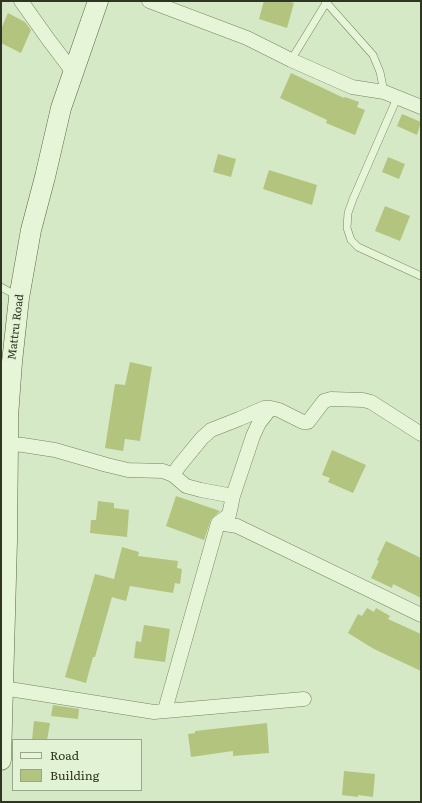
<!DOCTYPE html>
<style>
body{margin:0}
#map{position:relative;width:422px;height:803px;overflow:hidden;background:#d6e9c6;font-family:Literata,serif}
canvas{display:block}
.frame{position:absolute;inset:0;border:2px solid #2e3520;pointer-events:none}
.legend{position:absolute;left:12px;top:739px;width:130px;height:52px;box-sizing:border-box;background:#e2f2d4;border:1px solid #9aa68c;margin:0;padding:5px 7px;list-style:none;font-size:12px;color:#2e3520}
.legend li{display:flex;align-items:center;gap:8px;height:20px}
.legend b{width:20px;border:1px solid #9aa68c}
</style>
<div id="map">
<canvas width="422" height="803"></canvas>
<div class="frame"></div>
<ul class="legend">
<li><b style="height:5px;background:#e6f5d8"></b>Road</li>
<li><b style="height:11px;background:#b3c47f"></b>Building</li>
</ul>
</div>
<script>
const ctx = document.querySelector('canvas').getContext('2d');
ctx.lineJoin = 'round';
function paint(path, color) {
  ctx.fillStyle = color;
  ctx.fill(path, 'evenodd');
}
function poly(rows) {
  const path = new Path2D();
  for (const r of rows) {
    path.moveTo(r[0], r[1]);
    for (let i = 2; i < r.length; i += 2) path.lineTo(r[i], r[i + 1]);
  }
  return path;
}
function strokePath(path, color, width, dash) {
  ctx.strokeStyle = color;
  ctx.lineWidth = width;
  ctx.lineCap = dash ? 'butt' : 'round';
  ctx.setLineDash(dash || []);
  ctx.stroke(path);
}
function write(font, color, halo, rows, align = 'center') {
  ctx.font = font + ' Literata,serif';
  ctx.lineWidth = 3;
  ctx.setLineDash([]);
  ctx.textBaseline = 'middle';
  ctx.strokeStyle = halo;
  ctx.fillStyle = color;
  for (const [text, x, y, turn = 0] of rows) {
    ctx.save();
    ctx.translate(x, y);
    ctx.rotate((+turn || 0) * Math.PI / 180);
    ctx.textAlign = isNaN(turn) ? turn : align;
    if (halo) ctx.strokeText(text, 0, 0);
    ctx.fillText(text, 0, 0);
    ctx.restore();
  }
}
paint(poly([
 [264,1,287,1,294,3,287,28,259,19],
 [8,13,25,22,31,30,21,53,1,43,1,29],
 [291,73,344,98,345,97,359,102,357,107,365,110,355,135,326,123,327,120,280,98],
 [402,114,421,122,417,135,397,126],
 [218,154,236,159,231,177,213,172],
 [388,157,405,164,399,179,382,172],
 [269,170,317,185,312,205,263,189],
 [385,206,410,216,400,241,375,231],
 [130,362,152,367,150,379,140,441,125,439,123,451,105,448,115,384,125,385],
 [332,450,366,465,353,493,328,482,330,478,322,475],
 [176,496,220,511,211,519,204,540,166,526],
 [98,501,114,503,114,508,129,510,127,537,90,533,91,520,96,520],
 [386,541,421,558,421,598,393,584,392,588,371,578,379,561,377,560],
 [122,547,139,552,138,556,178,561,177,568,182,569,180,584,175,583,173,593,130,586,126,601,112,597,95,657,93,657,86,683,65,677,95,574,114,579],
 [367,608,374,612,376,608,390,616,388,619,421,634,421,671,374,649,348,633,358,614,362,616],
 [144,625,170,629,165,662,134,658,136,641,141,642],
 [53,705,79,709,78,719,51,716],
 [34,721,50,723,47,740,32,740],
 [267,723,269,753,233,756,233,751,191,757,188,734,195,733,195,731],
 [344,771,375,774,373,797,358,795,358,797,342,795]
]), '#b3c47f');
const lane = poly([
 [325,1,373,55,380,72,384,92],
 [291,60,326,3],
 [397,98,353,199,348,213,347,228,351,240,358,247,421,276],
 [1,287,17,296]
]);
const street = poly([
 [21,1,48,39,73,72],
 [149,1,247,38,291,60,352,87,384,92,421,107],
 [8,444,23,445,55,450,107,465,128,470,163,471,173,475,179,466,202,438,211,430,239,419,264,408,271,408,279,410,303,422,308,422,324,401,331,399,363,400,371,402,421,434],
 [173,475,186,486,201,490,233,496,229,515,218,523,237,526,421,615],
 [233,496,253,436,259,423,271,408],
 [3,688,154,712,304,699],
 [165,710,218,523]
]);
const secondary = poly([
 [1,760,7,541,8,444,8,417,12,362,19,298,31,230,45,177,61,108,98,1]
]);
strokePath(lane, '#75835d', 8);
strokePath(street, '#75835d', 15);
strokePath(secondary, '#596541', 21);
strokePath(lane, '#e6f5d8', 7);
strokePath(street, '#e6f5d8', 14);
strokePath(secondary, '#e6f5d8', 20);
write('11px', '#2e3520', '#e2f2d4', [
 ["Mattru Road",16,327,-83]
]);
</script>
